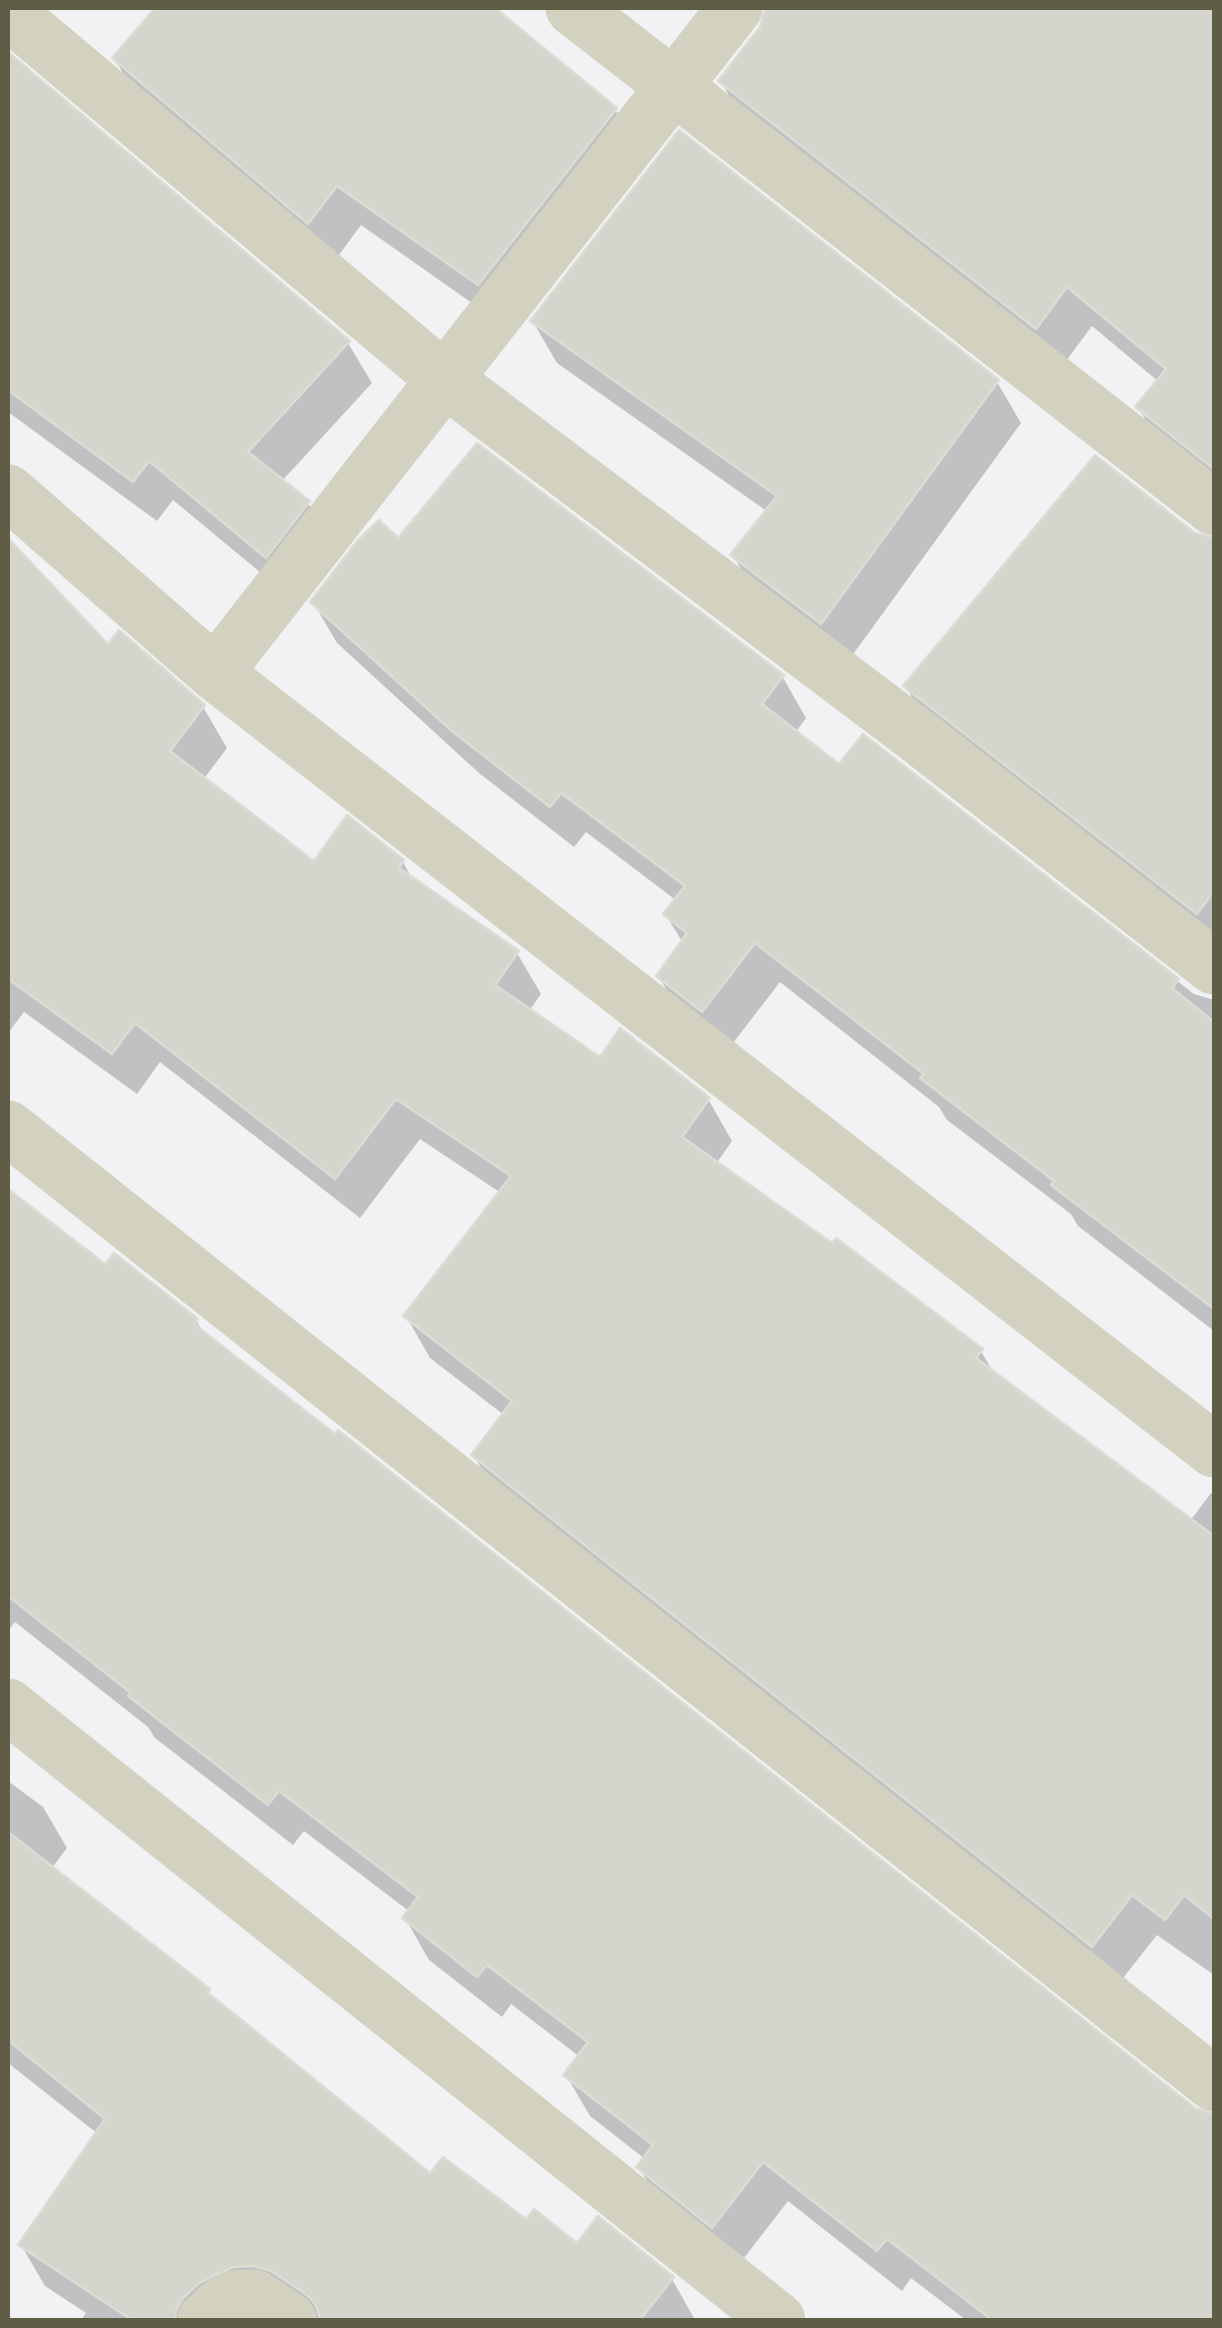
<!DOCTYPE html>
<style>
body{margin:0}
#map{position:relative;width:1222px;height:2328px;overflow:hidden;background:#f1f2f3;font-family:"Noto Sans",sans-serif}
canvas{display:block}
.frame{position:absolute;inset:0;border:10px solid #605d47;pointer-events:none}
</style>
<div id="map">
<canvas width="1222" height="2328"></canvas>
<div class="frame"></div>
</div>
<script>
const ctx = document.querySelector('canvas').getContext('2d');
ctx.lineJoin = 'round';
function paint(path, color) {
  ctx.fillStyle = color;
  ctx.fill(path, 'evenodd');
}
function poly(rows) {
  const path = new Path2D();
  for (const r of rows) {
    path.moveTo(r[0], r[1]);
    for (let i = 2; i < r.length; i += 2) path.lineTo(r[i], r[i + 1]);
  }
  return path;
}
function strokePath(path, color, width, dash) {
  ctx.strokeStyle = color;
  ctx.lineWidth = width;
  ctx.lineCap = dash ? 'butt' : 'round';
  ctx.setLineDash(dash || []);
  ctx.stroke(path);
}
paint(poly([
 [158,8,491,8,615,109,639,150,503,325,361,225,333,263,138,100,115,59],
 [768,8,1214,8,1214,489,1162,448,1138,407,1159,382,1092,326,1060,369,744,123,721,81,762,28],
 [8,56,348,343,372,383,281,482,308,503,331,544,290,597,173,500,157,521,8,412],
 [533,322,997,382,1021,423,846,664,757,597,733,555,768,512,557,363],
 [1194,535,1214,541,1214,948,930,728,906,687],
 [8,542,108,648,203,707,227,748,203,780,314,865,403,862,414,882,517,953,541,994,529,1011,600,1061,708,1099,732,1141,716,1164,981,1351,994,1374,1190,1521,1211,1493,1214,1496,1214,1975,1157,1935,1116,1987,498,1497,474,1456,504,1415,430,1358,406,1316,501,1193,420,1139,360,1218,160,1062,137,1094,24,1012,8,1033],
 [398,542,782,676,806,718,795,733,840,767,864,738,1194,994,1214,1000,1214,1331,1078,1226,1071,1214,947,1120,939,1107,780,982,726,1052,683,1018,659,977,683,943,666,915,677,901,586,832,574,847,479,773,337,643,313,602],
 [8,1192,105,1268,196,1320,205,1336,1193,2111,1214,2118,1214,2320,966,2320,911,2278,902,2291,788,2201,737,2267,663,2209,639,2167,645,2159,590,2116,566,2075,580,2057,511,2004,502,2017,429,1960,405,1918,410,1912,304,1831,293,1845,155,1738,148,1727,15,1622,8,1631],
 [8,1781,43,1807,67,1848,51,1869,208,1991,215,2002,430,2177,578,2247,672,2279,695,2320,81,2320,86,2313,45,2286,21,2245,98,2134,8,2063]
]), '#0003');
const building = poly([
 [155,8,495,8,617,108,478,285,337,186,308,224,112,58,155,8],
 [765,8,1214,8,1214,469,1135,407,1166,369,1067,287,1036,329,718,81,760,27,765,8],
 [8,52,350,341,248,452,310,501,266,558,149,461,133,482,8,390,8,52],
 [679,130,999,380,821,624,730,555,777,496,530,321,679,130],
 [477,443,784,675,762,704,839,764,863,734,1179,979,1172,988,1214,1022,1214,1309,1051,1185,1054,1181,920,1078,924,1074,755,943,702,1012,656,976,687,933,663,914,685,886,561,793,550,807,453,732,310,602,358,540,379,520,398,538,477,443],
 [1095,455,1195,533,1214,538,1214,891,1197,914,903,686,1095,455],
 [8,538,108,644,119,630,205,705,170,751,314,861,347,815,404,860,399,868,519,951,495,985,600,1057,620,1028,710,1098,682,1137,832,1243,836,1238,983,1349,976,1358,1214,1536,1214,1919,1184,1895,1165,1920,1132,1895,1092,1947,471,1455,512,1401,403,1316,511,1176,396,1099,335,1179,135,1023,112,1054,8,979,8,538],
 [8,1189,105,1264,114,1253,198,1319,194,1324,335,1434,338,1430,1195,2108,1214,2114,1214,2320,992,2320,887,2239,877,2251,763,2162,712,2228,636,2167,653,2145,563,2075,588,2042,487,1965,477,1977,402,1918,418,1897,279,1791,268,1805,128,1696,131,1693,8,1596,8,1189],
 [8,1832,210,1989,208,1993,430,2173,443,2157,526,2219,534,2209,577,2243,598,2216,674,2277,640,2320,320,2320,316,2305,307,2295,271,2271,254,2266,233,2267,199,2283,183,2298,176,2310,175,2320,132,2320,18,2245,105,2119,8,2040,8,1832]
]);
paint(building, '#d4d5cc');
strokePath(building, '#dbdcd4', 2.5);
strokePath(poly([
 [573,8,1214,508],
 [8,12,443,378,916,735,1214,967],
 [8,492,215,673,1214,1450],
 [215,673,735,8],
 [8,1128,1214,2084],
 [8,1706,778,2320],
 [205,2320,220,2306,235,2298,254,2297,289,2320]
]), '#d3d1c0', 55);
</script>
